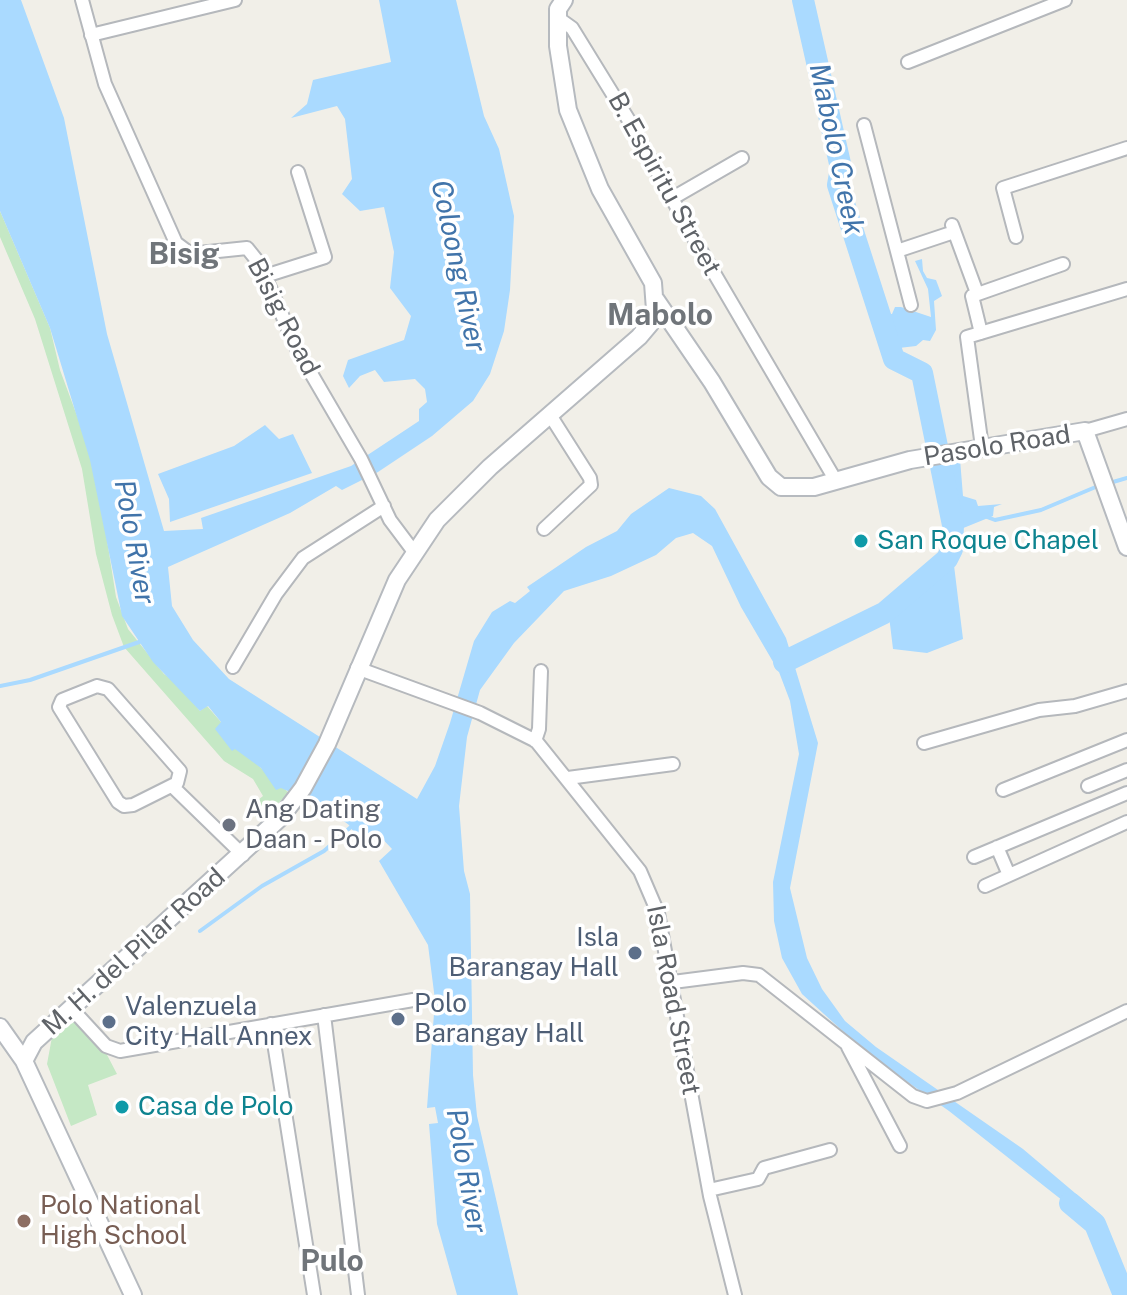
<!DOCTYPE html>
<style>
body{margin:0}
canvas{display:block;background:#f1efe8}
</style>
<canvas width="1127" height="1295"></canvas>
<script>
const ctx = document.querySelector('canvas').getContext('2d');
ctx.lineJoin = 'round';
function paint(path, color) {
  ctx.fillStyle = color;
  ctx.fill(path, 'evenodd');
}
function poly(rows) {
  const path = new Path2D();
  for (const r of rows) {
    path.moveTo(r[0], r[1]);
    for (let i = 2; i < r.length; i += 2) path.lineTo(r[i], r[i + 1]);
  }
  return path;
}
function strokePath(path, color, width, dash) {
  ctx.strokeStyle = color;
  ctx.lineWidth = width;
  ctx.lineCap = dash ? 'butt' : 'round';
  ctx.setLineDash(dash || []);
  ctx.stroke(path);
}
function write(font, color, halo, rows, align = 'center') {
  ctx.font = font + ' "Public Sans",sans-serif';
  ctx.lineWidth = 7;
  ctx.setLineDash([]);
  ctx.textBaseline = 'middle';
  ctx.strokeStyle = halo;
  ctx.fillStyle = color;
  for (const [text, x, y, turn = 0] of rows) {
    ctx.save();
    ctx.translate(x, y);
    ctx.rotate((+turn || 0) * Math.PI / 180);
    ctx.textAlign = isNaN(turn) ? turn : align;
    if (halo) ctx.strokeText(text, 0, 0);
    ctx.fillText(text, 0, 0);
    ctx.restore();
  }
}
paint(poly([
 [0,211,50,328,60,370,95,464,116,597,128,629,164,674,176,682,200,711,207,706,261,768,289,793,259,821,248,808,263,796,253,779,224,761,124,647,112,615,96,554,82,469,35,319,0,237],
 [74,1018,105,1051,117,1074,88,1085,97,1115,71,1126,47,1064,52,1037]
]), '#c5e8c5');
paint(poly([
 [0,0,21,0,64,118,107,334,164,531,203,529,201,518,351,466,419,421,419,409,427,402,425,389,415,379,384,382,375,370,360,376,349,388,343,376,348,360,404,340,411,316,390,288,394,252,384,207,360,211,342,194,352,179,345,119,337,106,291,118,307,104,313,80,391,62,379,0,456,0,484,116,499,149,514,216,510,290,504,331,490,374,473,401,432,436,378,472,342,490,336,486,290,513,168,567,172,606,193,640,229,679,417,799,435,766,450,723,474,641,492,612,510,601,515,603,530,591,527,587,586,547,617,531,631,514,669,488,701,496,715,509,786,638,818,743,790,888,807,958,822,989,845,1021,876,1047,1023,1149,1101,1215,1091,1223,949,1111,869,1055,802,994,782,958,774,921,773,882,799,754,790,701,779,672,741,607,712,546,693,533,676,538,656,555,611,576,564,591,514,643,480,690,467,737,459,806,464,871,470,894,473,1075,477,1116,518,1295,457,1295,437,1224,429,1124,438,1123,435,1107,427,1108,435,1000,428,945,379,861,392,849,375,831,361,843,349,825,326,808,281,788,276,790,261,768,235,749,232,751,215,729,221,722,208,706,200,711,153,662,122,616,90,460,50,328,0,211],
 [922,259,923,271,927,278,936,280,942,296,934,301,936,330,930,341,923,340,916,346,899,348,896,356,889,358,873,313,892,314,895,307,901,307,931,317,928,289,915,261],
 [265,425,279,439,293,434,312,473,170,522,169,499,158,474,234,446],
 [960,459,963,496,976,500,978,506,1002,504,994,507,993,516,956,531,950,529,936,463],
 [952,549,963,639,927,653,893,649,889,616,884,613,937,569]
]), '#aadaff');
strokePath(poly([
 [1113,482,1127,478],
 [987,517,995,520,1041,510,1098,486],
 [0,686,30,680,142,641],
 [200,931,262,886,324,851,352,826]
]), '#aadaff', 4);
strokePath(poly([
 [784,662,884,613,947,559,952,549,953,525,922,373,894,359,838,185,841,168,803,0],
 [1070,1203,1095,1224,1124,1295]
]), '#aadaff', 22);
const street = poly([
 [82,0,105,84,176,243,188,252,199,253,247,248,259,263,298,351,361,459,390,520,414,552],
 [558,18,572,28,628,119,700,249,836,481],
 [91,35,235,0],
 [908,62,1065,0],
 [864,125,911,305],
 [671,199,742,158],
 [952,225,977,293],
 [1016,237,1003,188,1127,148],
 [897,251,954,232],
 [265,276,325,257,298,172],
 [981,333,972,296,1063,264],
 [1085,431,1127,419],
 [982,447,967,337,1127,289],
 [544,529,591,485,590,478,550,415],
 [233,667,276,594,303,558,384,506],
 [357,668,480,713,536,741,640,871,658,913,710,1196,735,1295],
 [97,686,108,689,180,771,177,783,133,805,124,806,118,802,59,707,62,700,97,686],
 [535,741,539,729,541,671],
 [924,743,1039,710,1075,706,1127,691],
 [568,778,673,764],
 [172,786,243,855],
 [1088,786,1127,770],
 [1003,790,1127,740],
 [997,847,1009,875],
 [974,857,1127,793],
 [985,886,1127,822],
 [673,982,743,973,759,975,913,1096,927,1101,957,1093,1127,1011],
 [71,1008,106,1046,120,1051,413,1000],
 [324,1015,358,1295],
 [271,1024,314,1295],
 [848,1047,900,1146],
 [709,1190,758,1179,764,1168,830,1150]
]);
const secondary = poly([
 [656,300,712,382,769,477,781,487,814,487,910,460,1085,431,1127,547],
 [0,1027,24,1061,133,1295],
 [24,1061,34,1042,281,817,303,788,327,744,397,580,437,520,490,467,639,337,650,324,655,310,653,283,600,189,568,110,558,46,558,9,564,0]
]);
strokePath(street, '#b5b8bc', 16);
strokePath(secondary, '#b6babf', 20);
strokePath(street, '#fff', 12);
strokePath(secondary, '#fff', 16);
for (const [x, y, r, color] of [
 [861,541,8,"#0f9aa8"],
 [229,825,8,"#6b7280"],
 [635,953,8,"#5c6f8a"],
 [398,1019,8,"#5c6f8a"],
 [109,1022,8,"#5c6f8a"],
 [122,1107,8,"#0f9aa8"],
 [24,1221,8,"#8d6e63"]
]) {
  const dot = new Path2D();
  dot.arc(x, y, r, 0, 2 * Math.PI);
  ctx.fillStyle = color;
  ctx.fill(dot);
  strokePath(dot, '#fff', 3);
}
write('26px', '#5f6368', '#fff', [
 ["B. Espiritu Street",664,184,61],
 ["Bisig Road",283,317,63],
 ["Pasolo Road",997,446,-9],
 ["M. H. del Pilar Road",134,952,-42],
 ["Isla Road Street",673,1000,79]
]);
write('26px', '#0d838f', '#fff', [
 ["San Roque Chapel",877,541],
 ["Casa de Polo",138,1107]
], 'left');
write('26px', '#5b616d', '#fff', [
 ["Ang Dating",245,810],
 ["Daan - Polo",245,840]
], 'left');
write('26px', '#4e5e75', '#fff', [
 ["Isla",619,938,"right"],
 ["Barangay Hall",619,968,"right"],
 ["Polo",414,1004],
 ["Barangay Hall",414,1034],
 ["Valenzuela",125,1007],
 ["City Hall Annex",125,1037]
], 'left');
write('26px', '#785e54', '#fff', [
 ["Polo National",40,1206],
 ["High School",40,1236]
], 'left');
write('italic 28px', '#4174aa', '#fff', [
 ["Mabolo Creek",836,149,78],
 ["Coloong River",458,266,78],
 ["Polo River",134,542,80],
 ["Polo River",466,1171,80]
]);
write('bold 30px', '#70757a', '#fff', [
 ["Bisig",184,255],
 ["Mabolo",660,316],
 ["Pulo",332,1262]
]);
</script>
